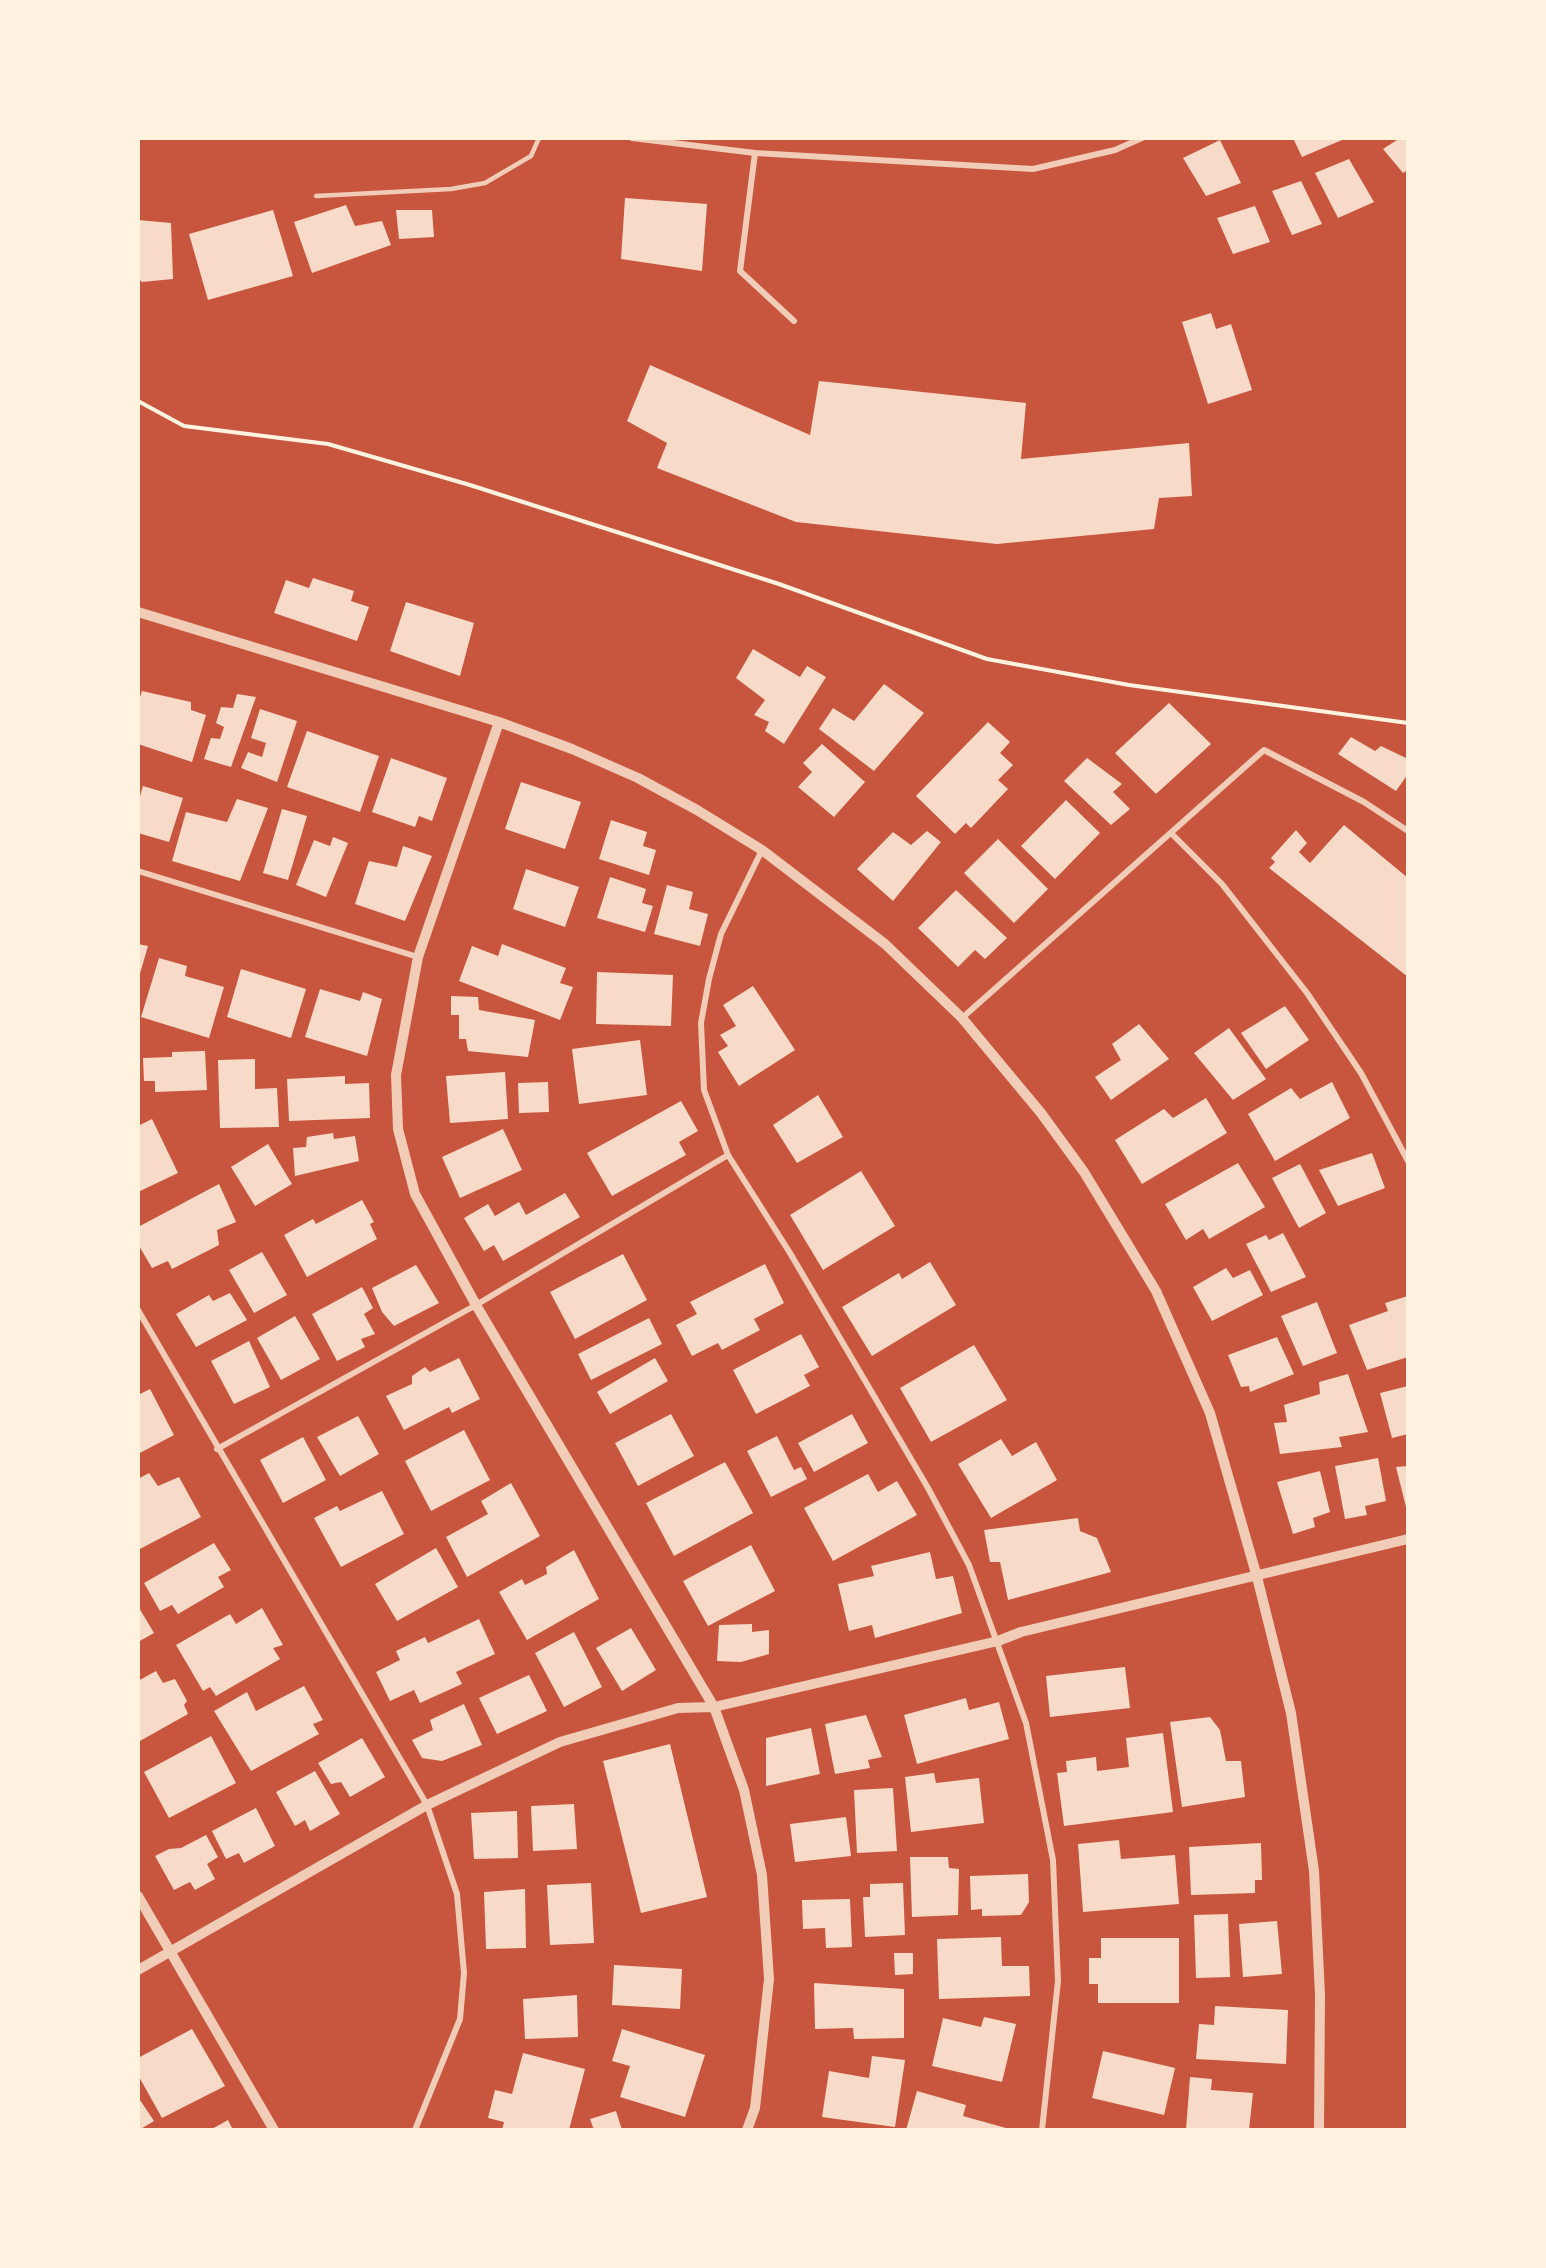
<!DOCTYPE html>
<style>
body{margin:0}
#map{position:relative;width:1546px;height:2268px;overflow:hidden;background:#c8553d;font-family:Raleway,sans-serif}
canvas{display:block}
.frame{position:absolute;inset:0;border:140px solid #fff3e0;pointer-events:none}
</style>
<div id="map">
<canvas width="1546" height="2268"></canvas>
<div class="frame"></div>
</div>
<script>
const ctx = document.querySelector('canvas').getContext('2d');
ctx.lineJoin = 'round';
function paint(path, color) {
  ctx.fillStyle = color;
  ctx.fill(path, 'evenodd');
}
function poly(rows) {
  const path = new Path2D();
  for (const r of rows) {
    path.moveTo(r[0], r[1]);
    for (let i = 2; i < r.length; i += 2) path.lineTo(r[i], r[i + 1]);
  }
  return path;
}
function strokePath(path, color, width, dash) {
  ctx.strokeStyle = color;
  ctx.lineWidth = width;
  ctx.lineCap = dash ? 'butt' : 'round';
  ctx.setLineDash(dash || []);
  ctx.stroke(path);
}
paint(poly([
 [1293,138,1342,138,1342,140,1302,157],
 [1400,138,1408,138,1408,170,1403,173,1383,149],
 [1220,140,1241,183,1206,196,1183,158],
 [1349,159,1374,202,1338,218,1315,173],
 [1301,181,1322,224,1292,235,1272,191],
 [625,198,707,204,702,271,621,259],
 [346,205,355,226,382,221,391,245,312,273,294,222],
 [1255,206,1270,242,1233,254,1217,218],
 [273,210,293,276,208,300,189,234],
 [396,210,432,210,434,237,399,239],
 [138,220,171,223,173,279,142,282,138,278],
 [1211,313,1216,329,1231,324,1252,390,1208,404,1182,322],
 [650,365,810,435,819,381,1026,403,1021,459,1189,443,1192,496,1159,498,1154,529,997,544,796,522,657,468,667,443,627,421],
 [313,578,354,591,351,601,369,607,357,641,274,613,286,580,309,588],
 [406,602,474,623,460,676,390,651],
 [753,649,800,677,807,666,826,677,784,744,765,731,769,722,754,715,765,700,736,678],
 [884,684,924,713,874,771,819,729,833,708,854,721],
 [142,691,191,702,191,710,206,715,192,762,138,744,138,703],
 [237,694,256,697,231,767,204,759,211,738,220,739,224,727,216,723,221,707,233,708],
 [1169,703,1211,744,1156,794,1115,753],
 [260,709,297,721,277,782,241,768,248,752,262,757,266,743,251,738],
 [988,722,1010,742,1000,753,1013,765,998,780,1008,789,971,828,966,823,955,834,916,796],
 [307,731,379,756,360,812,287,787],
 [1351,737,1375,751,1381,746,1408,759,1408,774,1396,791,1338,754],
 [822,744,865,782,834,817,798,787,812,772,803,763],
 [391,758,447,778,432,821,419,816,415,827,372,812],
 [1087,758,1122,784,1113,792,1130,809,1111,825,1064,781],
 [521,782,581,802,565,849,505,829],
 [143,786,183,798,169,842,138,833,138,803],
 [237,799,268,808,240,881,172,861,186,812,227,822],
 [1066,800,1100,833,1055,879,1021,846],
 [282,809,307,816,288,880,263,873],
 [611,820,647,832,643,846,656,850,649,875,599,859],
 [1344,825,1408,878,1408,977,1269,868,1275,862,1271,858,1296,830,1307,843,1299,852,1310,863],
 [927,831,941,842,893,901,857,869,893,832,911,845],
 [333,837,348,843,326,897,296,885,314,840,330,846],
 [998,839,1048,889,1014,923,964,873],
 [403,846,432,856,405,921,355,904,369,861,397,867],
 [526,869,579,887,565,927,513,909],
 [610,877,646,889,642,903,653,906,645,932,597,918],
 [667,885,693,892,689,909,708,914,700,946,654,934],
 [956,890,1007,938,985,959,975,950,958,967,918,928],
 [138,944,148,946,139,977,138,977],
 [502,944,566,968,560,983,573,987,560,1020,459,981,472,946,498,956],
 [159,958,187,966,185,976,224,987,209,1038,141,1017],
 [241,969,306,989,291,1038,227,1017],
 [597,972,673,975,671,1026,596,1024],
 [753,986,795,1050,739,1086,718,1052,728,1046,720,1035,736,1026,723,1005],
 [320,989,360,1001,363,992,382,999,367,1056,305,1037],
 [451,996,478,997,479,1010,535,1020,528,1057,468,1051,466,1039,459,1039,459,1015,451,1015],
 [1285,1006,1309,1040,1266,1069,1241,1033],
 [1139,1024,1169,1059,1111,1100,1095,1077,1121,1060,1112,1044],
 [1229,1028,1266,1079,1233,1100,1194,1053],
 [640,1040,647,1095,579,1104,572,1049],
 [205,1051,207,1090,155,1092,155,1081,144,1081,143,1058,172,1057,172,1052],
 [255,1059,255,1089,277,1088,279,1127,220,1128,218,1060],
 [505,1072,508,1119,450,1123,446,1076],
 [345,1076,345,1084,369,1083,370,1118,289,1121,287,1079],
 [548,1082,549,1112,519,1113,518,1083],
 [1332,1082,1350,1118,1275,1161,1248,1114,1291,1088,1300,1099],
 [818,1095,843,1137,797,1163,773,1125],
 [1206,1098,1227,1133,1142,1184,1115,1140,1164,1109,1173,1118],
 [681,1101,698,1131,679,1142,686,1155,612,1196,587,1153],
 [152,1119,178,1173,138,1192,138,1126],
 [503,1129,522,1170,460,1198,442,1157],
 [333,1133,334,1139,355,1136,359,1161,295,1176,293,1148,306,1147,307,1137],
 [268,1144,292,1184,255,1206,231,1167],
 [1372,1153,1385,1188,1338,1206,1319,1170],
 [1238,1163,1265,1207,1209,1239,1203,1229,1186,1240,1165,1204],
 [1300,1164,1326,1213,1299,1228,1272,1178],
 [861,1171,895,1226,823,1270,790,1215],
 [219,1184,236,1222,217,1230,219,1245,172,1269,168,1261,152,1268,138,1244,138,1227],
 [565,1193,580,1217,503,1261,494,1245,484,1251,464,1218,488,1204,495,1216,519,1202,526,1215],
 [362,1200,374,1222,370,1224,377,1239,307,1277,284,1235,313,1219,316,1224],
 [1283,1233,1306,1277,1271,1292,1246,1244,1266,1235,1269,1240],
 [262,1252,287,1295,254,1313,229,1270],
 [623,1254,647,1300,575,1339,550,1292],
 [930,1262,956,1305,872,1356,842,1307,899,1273,902,1279],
 [765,1264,784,1303,754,1319,760,1330,722,1350,718,1343,692,1356,676,1325,697,1314,690,1302],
 [416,1265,439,1303,394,1326,382,1312,372,1288],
 [1226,1268,1233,1278,1250,1270,1263,1295,1212,1321,1193,1287],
 [362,1287,373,1308,364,1314,375,1334,361,1339,365,1347,337,1361,312,1314],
 [230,1293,247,1320,196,1347,176,1314,209,1295,213,1301],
 [1408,1296,1408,1357,1367,1370,1349,1325,1388,1311,1385,1303],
 [1317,1302,1337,1353,1303,1366,1281,1316],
 [295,1316,320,1359,281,1380,257,1338],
 [649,1318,662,1344,591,1380,578,1354],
 [801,1334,819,1367,804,1375,810,1386,756,1414,733,1370],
 [1277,1337,1294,1374,1250,1392,1249,1386,1241,1387,1228,1355],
 [249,1341,270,1387,234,1404,211,1361],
 [974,1345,1007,1400,931,1442,900,1388],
 [459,1358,480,1399,452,1413,449,1407,404,1430,386,1396,412,1384,412,1376,425,1367,430,1372],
 [655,1358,668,1381,610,1414,597,1392],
 [1348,1374,1368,1432,1339,1437,1342,1447,1280,1454,1274,1423,1287,1422,1284,1405,1320,1394,1319,1382],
 [1408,1386,1408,1434,1392,1438,1380,1393],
 [150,1389,174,1435,138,1454,138,1395],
 [671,1414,694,1456,638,1486,615,1443],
 [852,1414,868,1443,814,1472,798,1443],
 [358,1416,379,1454,340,1476,317,1437],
 [464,1430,490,1480,431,1511,405,1461],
 [777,1436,794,1470,801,1467,807,1479,771,1497,747,1451],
 [303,1437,326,1480,283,1503,260,1460],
 [1001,1439,1012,1456,1036,1442,1057,1480,991,1518,958,1464],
 [1378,1458,1386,1501,1365,1506,1367,1515,1345,1519,1335,1466],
 [725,1462,753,1513,674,1556,646,1503],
 [1408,1466,1408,1506,1406,1507,1396,1467],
 [1320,1471,1330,1512,1313,1518,1315,1527,1293,1534,1277,1482],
 [149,1473,158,1486,179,1477,201,1517,138,1550,138,1479],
 [868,1474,878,1492,897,1481,917,1515,833,1561,804,1508],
 [511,1483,540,1536,467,1577,446,1537,488,1514,481,1501],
 [382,1491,404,1534,341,1567,314,1518,337,1506,340,1511],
 [1078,1518,1080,1531,1097,1538,1111,1572,1008,1600,1000,1562,990,1562,984,1530],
 [214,1543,231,1570,218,1577,224,1587,178,1614,172,1605,160,1611,144,1583],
 [751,1545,775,1591,708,1626,683,1581],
 [436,1548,458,1587,397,1621,375,1584],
 [574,1550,599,1599,527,1640,499,1592,522,1579,525,1585,547,1574,546,1567],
 [930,1552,936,1579,953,1576,962,1613,875,1638,872,1625,849,1631,838,1584,874,1576,871,1566],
 [138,1606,154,1633,138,1642],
 [262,1608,283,1645,273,1648,280,1659,216,1696,210,1687,203,1691,176,1645,230,1614,236,1624],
 [479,1619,495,1654,456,1672,462,1684,420,1703,414,1690,390,1701,376,1672,400,1660,396,1651,425,1637,428,1643],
 [752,1624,752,1632,769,1630,769,1654,741,1662,717,1661,719,1625],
 [631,1628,656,1670,622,1691,596,1648],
 [574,1632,602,1687,564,1707,535,1653],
 [1125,1667,1130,1708,1050,1717,1046,1676],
 [156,1671,163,1683,175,1679,187,1701,184,1705,188,1714,138,1742,138,1681],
 [529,1675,547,1711,497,1734,479,1698],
 [304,1686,323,1720,313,1724,319,1734,251,1771,214,1711,247,1692,256,1711],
 [966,1698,969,1710,999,1702,1009,1739,917,1764,904,1715],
 [464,1704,482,1745,442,1761,422,1758,412,1740,433,1730,430,1720],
 [866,1715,882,1757,868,1760,870,1768,835,1774,825,1724],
 [1210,1717,1220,1730,1226,1761,1241,1761,1245,1797,1182,1807,1170,1722],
 [811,1728,820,1774,766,1786,766,1738],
 [1163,1733,1173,1812,1064,1826,1057,1773,1067,1772,1066,1761,1096,1757,1097,1771,1129,1767,1126,1738],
 [211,1736,236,1783,169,1818,144,1772],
 [362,1738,385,1777,350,1797,341,1782,331,1784,318,1763],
 [670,1744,707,1897,641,1913,603,1761],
 [315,1771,340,1814,310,1831,305,1820,295,1826,276,1792],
 [934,1773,936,1783,979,1778,984,1823,911,1832,905,1777],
 [893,1788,897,1851,857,1853,854,1790],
 [574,1804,577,1849,533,1851,531,1806],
 [256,1808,275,1846,244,1863,239,1853,226,1859,212,1831],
 [517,1811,518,1858,474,1859,471,1813],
 [846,1817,851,1856,795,1862,790,1824],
 [206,1835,218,1857,207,1864,215,1879,195,1890,190,1882,174,1890,155,1856,169,1849,181,1848],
 [1119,1840,1121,1859,1175,1855,1179,1904,1083,1912,1078,1844],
 [1261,1843,1262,1880,1255,1880,1255,1893,1191,1895,1189,1847],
 [910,1857,948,1857,949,1868,959,1869,958,1915,912,1917],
 [1028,1874,1029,1902,1021,1915,982,1916,982,1909,971,1910,970,1876],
 [591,1883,594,1943,550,1945,547,1885],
 [903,1883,905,1935,865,1937,863,1897,870,1897,870,1884],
 [525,1889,526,1948,486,1949,484,1892],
 [850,1899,852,1947,826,1948,825,1928,803,1929,802,1900],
 [1228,1914,1230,1977,1196,1978,1194,1915],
 [1277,1921,1282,1974,1243,1977,1239,1924],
 [1001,1937,1002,1966,1029,1966,1030,1996,939,1999,937,1939],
 [1101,1938,1179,1938,1179,2003,1098,2003,1098,1984,1089,1984,1089,1958,1101,1958],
 [894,1953,913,1953,913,1974,895,1975],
 [614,1965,682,1969,680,2009,612,2005],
 [814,1983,904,1989,904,2038,854,2039,853,2028,815,2029],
 [577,1995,578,2037,525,2039,523,1999],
 [1215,2006,1288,2010,1286,2064,1196,2059,1199,2024,1214,2025],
 [984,2017,1016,2024,1002,2082,932,2066,943,2018,981,2027],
 [192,2029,225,2086,162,2118,138,2075,138,2058],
 [622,2029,705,2055,685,2117,620,2097,630,2066,612,2061],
 [1103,2051,1175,2068,1164,2115,1092,2098],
 [523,2053,585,2069,569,2130,502,2130,504,2122,488,2118,495,2090,512,2094],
 [872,2056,905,2060,895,2127,822,2117,829,2071,869,2078],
 [1190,2077,1212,2079,1211,2090,1253,2093,1249,2130,1186,2130],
 [917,2091,966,2105,963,2116,1013,2130,906,2130],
 [138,2097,154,2121,139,2130,138,2130],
 [616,2111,622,2130,594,2130,590,2119],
 [228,2120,233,2130,210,2130]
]), '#f7dbc8');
strokePath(poly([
 [138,401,184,426,328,444,470,485,779,584,987,659,1129,685,1408,723]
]), '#fff3e0', 4);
strokePath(poly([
 [316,196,451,189,485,183,531,156,539,138]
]), '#f1ccb7', 4.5);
strokePath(poly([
 [632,138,755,153,1033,169,1115,150,1142,138],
 [755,153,740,271,794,321],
 [1171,833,1222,884,1307,993,1361,1073,1408,1161],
 [762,850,721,934,709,979,701,1023,704,1090,728,1155,790,1253,928,1488,969,1565,1026,1723,1053,1860,1058,1981,1042,2130],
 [138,871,418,957],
 [962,1018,1264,750,1364,802,1408,831],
 [138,1310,427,1805,457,1894,464,1973,460,2019,415,2130],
 [217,1449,476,1305,728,1155]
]), '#f1ccb7', 6);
strokePath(poly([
 [138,612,499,722,572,749,638,778,697,810,762,850,885,944,962,1018,1041,1113,1084,1172,1156,1291,1210,1413,1257,1577,1291,1713,1314,1871,1320,1995,1319,2130],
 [499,722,418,957,396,1075,398,1129,415,1194,476,1305,714,1707,744,1790,762,1875,769,1979,755,2108,747,2130],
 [138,1896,274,2130],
 [138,1970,427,1805,560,1742,678,1708,714,1707,998,1641,1021,1632,1408,1539]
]), '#f1ccb7', 10);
</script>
